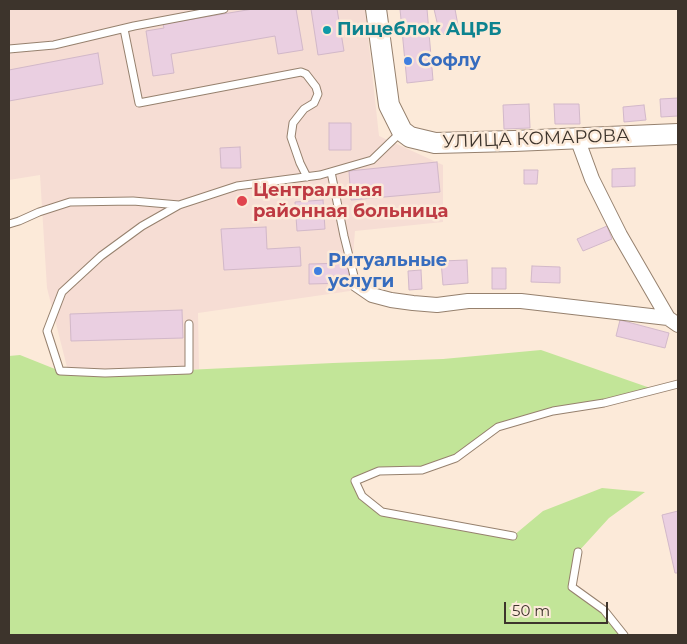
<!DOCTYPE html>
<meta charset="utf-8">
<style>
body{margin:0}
#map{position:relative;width:687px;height:644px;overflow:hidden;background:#fcead9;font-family:Montserrat,sans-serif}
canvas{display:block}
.frame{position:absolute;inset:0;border:10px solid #3d342c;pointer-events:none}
.scale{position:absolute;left:504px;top:602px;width:104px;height:22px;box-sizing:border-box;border:2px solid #3d342c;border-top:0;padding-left:6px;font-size:15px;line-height:18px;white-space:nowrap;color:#3d342c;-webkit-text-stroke:4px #fcead9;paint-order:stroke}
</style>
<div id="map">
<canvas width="687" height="644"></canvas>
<div class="frame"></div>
<div class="scale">50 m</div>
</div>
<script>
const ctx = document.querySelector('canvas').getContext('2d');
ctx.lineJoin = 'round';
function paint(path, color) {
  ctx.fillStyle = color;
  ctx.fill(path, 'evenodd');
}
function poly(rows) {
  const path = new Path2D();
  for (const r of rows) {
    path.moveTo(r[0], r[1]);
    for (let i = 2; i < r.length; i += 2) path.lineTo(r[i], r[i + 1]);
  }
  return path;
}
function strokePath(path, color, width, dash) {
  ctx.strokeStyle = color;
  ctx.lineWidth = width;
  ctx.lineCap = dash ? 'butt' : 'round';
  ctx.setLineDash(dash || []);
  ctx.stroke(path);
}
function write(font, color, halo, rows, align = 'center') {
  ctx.font = font + ' Montserrat,sans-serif';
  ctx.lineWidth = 5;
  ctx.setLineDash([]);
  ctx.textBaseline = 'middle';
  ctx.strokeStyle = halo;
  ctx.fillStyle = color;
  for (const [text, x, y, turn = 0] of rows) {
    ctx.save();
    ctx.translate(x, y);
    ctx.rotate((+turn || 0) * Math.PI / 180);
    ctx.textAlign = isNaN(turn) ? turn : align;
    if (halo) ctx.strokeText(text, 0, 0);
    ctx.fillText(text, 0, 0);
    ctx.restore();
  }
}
paint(poly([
 [9,9,365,9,379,136,443,165,443,222,355,231,350,291,198,313,199,369,68,371,47,288,40,175,9,180]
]), '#f6ddd4');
paint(poly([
 [541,350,656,390,553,411,498,427,456,458,422,470,379,471,355,481,362,496,382,512,513,536,543,511,602,488,645,492,609,518,578,552,572,587,604,610,624,635,9,635,9,356,20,355,60,371,186,370,333,363,443,359]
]), '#c2e598');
const building = poly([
 [253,9,296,9,303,50,278,54,275,36,171,54,174,73,153,76,146,31,164,28,163,24,253,9],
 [311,9,337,9,344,51,318,55,311,9],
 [400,9,427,9,433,80,407,83,400,9],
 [434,9,455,9,459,31,440,35,434,9],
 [98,53,103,84,9,101,9,70,98,53],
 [678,98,678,116,661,117,660,99,678,98],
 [529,104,530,128,504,129,503,105,529,104],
 [554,104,579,104,580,124,555,124,554,104],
 [644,105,646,120,624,122,623,107,644,105],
 [329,123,351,123,351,150,329,150,329,123],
 [240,147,241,168,221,168,220,148,240,147],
 [437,162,440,192,351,200,349,171,437,162],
 [635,168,635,186,612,187,612,169,635,168],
 [524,170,538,170,537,184,524,184,524,170],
 [323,200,325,229,297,231,295,202,323,200],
 [607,226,612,239,583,251,577,239,607,226],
 [266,227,267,249,300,247,301,266,224,270,221,229,266,227],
 [467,260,468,283,443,285,441,261,467,260],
 [349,263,349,283,309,284,309,264,349,263],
 [532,266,560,267,560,283,531,282,532,266],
 [492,268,506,268,506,289,492,289,492,268],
 [421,270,422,289,409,290,408,271,421,270],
 [182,310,183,338,71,341,70,314,182,310],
 [620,320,669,333,665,348,616,336,620,320],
 [678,511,678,573,675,573,662,515,678,511]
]);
paint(building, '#eacfe1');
strokePath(building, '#d2b8c9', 1);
const lane = poly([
 [124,29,139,103,301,72,306,74,316,87,318,94,314,103,304,109,293,123,291,137,300,163,307,177],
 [9,49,54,45,134,26,224,9],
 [331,172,344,236,356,284],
 [9,224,19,221,39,212,70,202,133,201,179,205],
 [189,324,189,370,105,373,60,371,47,331,62,292,101,256,142,226,179,205,237,186,320,175,372,160,400,133],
 [513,536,382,512,362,496,355,481,379,471,422,470,456,458,498,427,553,411,604,403,678,384],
 [578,552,572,587,604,610,624,635]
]);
const street = poly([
 [577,138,592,179,620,235,668,318,678,325],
 [356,284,372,295,391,300,413,303,437,305,468,301,521,301,668,318]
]);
const secondary = poly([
 [376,9,389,105,402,131,410,137,435,143,514,141,678,134]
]);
strokePath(lane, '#96816e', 9);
strokePath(street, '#96816e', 16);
strokePath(secondary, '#96816e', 22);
strokePath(lane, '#fff', 7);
strokePath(street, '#fff', 14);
strokePath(secondary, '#fff', 20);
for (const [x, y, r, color] of [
 [327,30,5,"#0f9aa8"],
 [408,61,5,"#3f7fe0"],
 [242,201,6,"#e0444e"],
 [318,271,5,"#3f7fe0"]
]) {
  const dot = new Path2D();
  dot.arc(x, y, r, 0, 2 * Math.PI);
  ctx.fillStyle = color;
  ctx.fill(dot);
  strokePath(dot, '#fcead9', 2);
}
write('bold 18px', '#0d838f', '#fcead9', [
 ["Пищеблок АЦРБ",337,30]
], 'left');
write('bold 18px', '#366cbe', '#fcead9', [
 ["Софлу",418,61],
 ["Ритуальные",328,261],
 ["услуги",328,282]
], 'left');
write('18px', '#3d342c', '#fcead9', [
 ["УЛИЦА КОМАРОВА",536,139,-2]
]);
write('bold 18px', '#be3a42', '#fcead9', [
 ["Центральная",253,191],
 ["районная больница",253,212]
], 'left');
</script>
